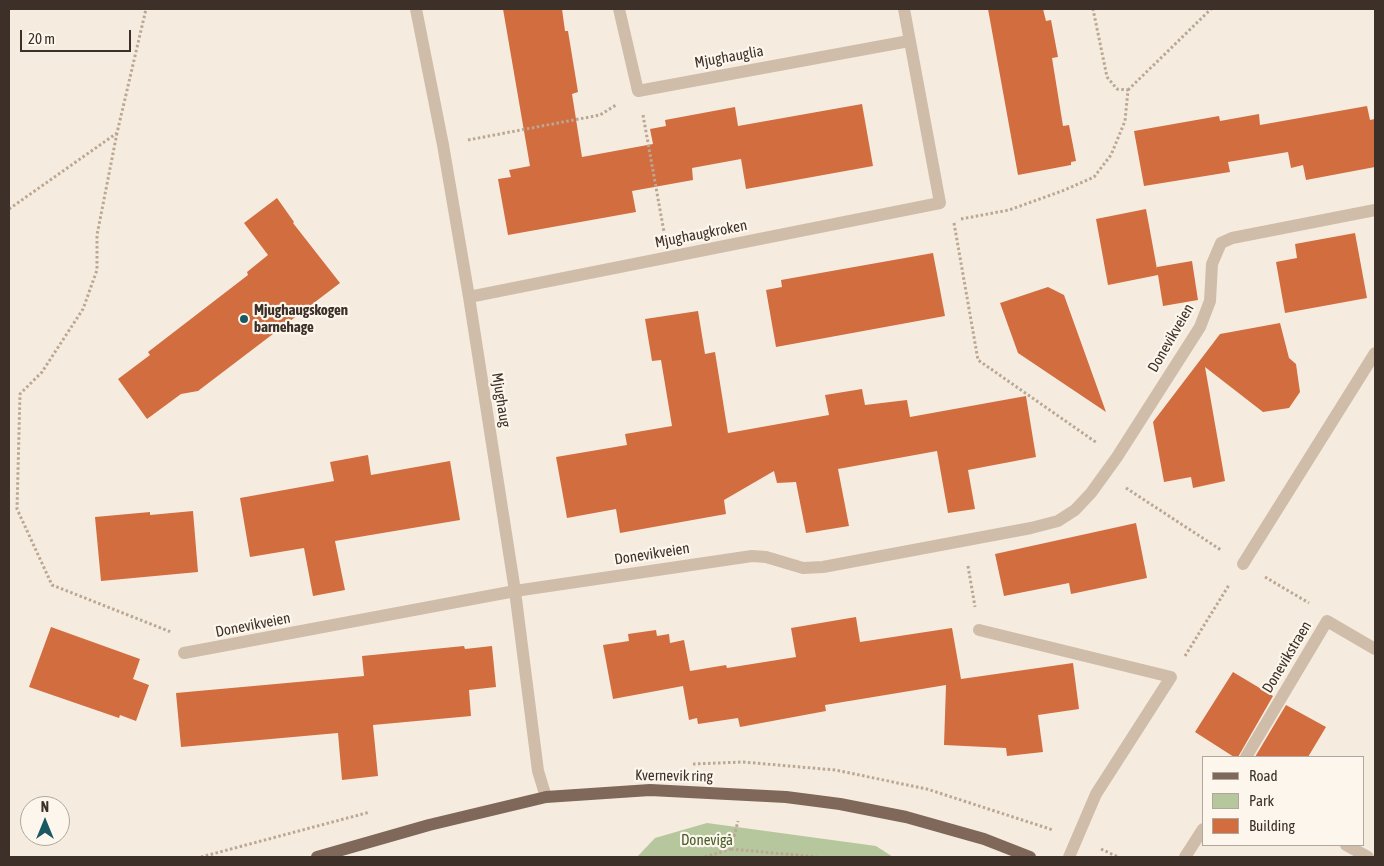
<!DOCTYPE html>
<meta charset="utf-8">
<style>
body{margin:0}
#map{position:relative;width:1384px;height:866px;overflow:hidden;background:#f5ecdf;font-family:"Asap Condensed",sans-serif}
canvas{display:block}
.frame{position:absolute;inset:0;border:10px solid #3c3029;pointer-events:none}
.legend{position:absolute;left:1202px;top:756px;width:162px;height:90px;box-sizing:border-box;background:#fcf6ec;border:1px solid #afa79e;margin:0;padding:6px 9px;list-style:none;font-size:15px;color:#3c3029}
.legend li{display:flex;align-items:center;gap:10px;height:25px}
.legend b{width:25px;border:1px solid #afa79e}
.north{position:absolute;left:20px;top:796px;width:50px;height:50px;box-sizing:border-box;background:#fcf6ec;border:1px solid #afa79e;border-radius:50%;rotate:0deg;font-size:14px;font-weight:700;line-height:20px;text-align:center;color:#3c3029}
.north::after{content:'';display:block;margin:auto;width:18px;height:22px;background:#1a5962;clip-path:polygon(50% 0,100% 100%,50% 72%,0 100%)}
.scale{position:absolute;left:20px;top:30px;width:111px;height:22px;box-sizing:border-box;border:2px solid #3c3029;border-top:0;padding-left:6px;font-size:15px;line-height:18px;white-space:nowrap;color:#3c3029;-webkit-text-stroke:4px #fcf6ec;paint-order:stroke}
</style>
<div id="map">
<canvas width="1384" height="866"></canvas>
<div class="frame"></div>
<ul class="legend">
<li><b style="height:6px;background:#7f6859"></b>Road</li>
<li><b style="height:14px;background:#b6c69d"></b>Park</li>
<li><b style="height:14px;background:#d26d40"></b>Building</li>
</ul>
<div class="north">N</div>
<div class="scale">20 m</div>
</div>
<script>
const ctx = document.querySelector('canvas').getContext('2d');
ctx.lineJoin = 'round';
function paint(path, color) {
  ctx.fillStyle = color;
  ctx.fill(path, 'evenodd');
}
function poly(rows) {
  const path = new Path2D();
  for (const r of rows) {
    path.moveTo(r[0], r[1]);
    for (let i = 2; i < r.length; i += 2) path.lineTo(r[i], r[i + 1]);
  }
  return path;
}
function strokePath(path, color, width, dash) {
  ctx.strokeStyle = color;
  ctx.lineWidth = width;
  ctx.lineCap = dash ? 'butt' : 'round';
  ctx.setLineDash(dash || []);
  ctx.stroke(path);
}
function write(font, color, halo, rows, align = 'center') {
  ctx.font = font + ' "Asap Condensed",sans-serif';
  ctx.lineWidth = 4.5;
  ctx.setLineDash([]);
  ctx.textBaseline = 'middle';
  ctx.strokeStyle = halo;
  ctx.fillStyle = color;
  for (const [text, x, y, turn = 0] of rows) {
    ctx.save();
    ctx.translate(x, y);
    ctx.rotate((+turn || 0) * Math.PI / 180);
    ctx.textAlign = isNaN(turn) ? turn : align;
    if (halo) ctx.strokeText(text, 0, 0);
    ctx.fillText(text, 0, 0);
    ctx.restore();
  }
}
paint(poly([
 [707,823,876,846,893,857,637,857,655,838]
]), '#b6c69d');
paint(poly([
 [503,9,562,9,565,31,568,31,578,92,572,94,582,157,653,144,650,129,666,126,665,120,735,107,738,126,862,104,873,166,746,189,741,159,692,168,693,180,632,191,636,212,508,235,498,179,511,177,509,170,530,166],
 [988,9,1043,9,1046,21,1051,20,1058,57,1052,58,1063,126,1069,125,1076,161,1071,162,1071,165,1018,175],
 [1367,106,1370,120,1375,119,1375,167,1306,180,1303,165,1291,168,1288,152,1228,162,1230,172,1144,186,1134,131,1219,116,1220,121,1259,114,1260,125],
 [277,198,294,222,293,223,340,283,198,391,181,394,147,419,118,379,150,355,148,352,248,275,247,272,268,255,244,223],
 [1146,209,1157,269,1157,267,1192,261,1198,300,1163,306,1158,275,1108,285,1096,219],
 [1355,233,1367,298,1285,313,1276,262,1297,258,1295,244],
 [933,253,945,316,776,347,766,290,782,287,781,280],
 [1048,287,1064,295,1106,412,1018,353,1000,303],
 [698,311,705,354,715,352,728,433,829,415,825,395,862,389,865,405,907,400,910,417,1026,396,1036,457,968,470,975,509,948,513,937,451,838,469,849,526,806,533,796,482,777,483,774,471,724,500,726,514,620,533,616,509,567,518,556,457,627,445,625,434,672,426,661,360,652,361,645,319],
 [1280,323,1289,358,1296,364,1300,392,1289,408,1263,412,1205,367,1225,481,1193,488,1191,477,1164,482,1153,422,1220,334],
 [368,455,371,475,450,461,460,520,335,541,345,590,313,596,304,548,250,557,240,498,334,481,330,462],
 [193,511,198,572,101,581,95,517,150,512,150,515],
 [1136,523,1147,578,1071,594,1069,583,1004,596,995,554],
 [856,617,860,642,952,628,961,679,1073,663,1079,709,1038,715,1043,752,1007,756,1006,748,944,745,946,685,825,705,826,711,740,727,738,718,698,724,697,718,689,720,683,686,613,699,603,645,629,641,628,634,656,630,657,636,669,634,670,643,684,640,690,671,726,665,727,668,796,657,791,628],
 [51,627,140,659,133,679,149,685,136,721,120,715,119,718,29,687],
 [464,646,465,649,492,646,496,687,469,690,471,716,373,725,378,776,342,780,338,733,181,747,176,693,364,676,362,656],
 [1233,672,1273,696,1238,757,1234,757,1195,732],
 [1286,705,1326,727,1308,757,1255,757]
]), '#d26d40');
strokePath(poly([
 [1128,90,1211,9],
 [643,115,664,232],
 [117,133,97,235,97,270,83,309,42,372,20,394,17,509,52,585,171,632],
 [468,140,600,115,616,105],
 [9,209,117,133,146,9],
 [961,219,1009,210,1062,191,1094,177,1111,155,1125,121,1128,90,1117,89,1107,77,1093,9],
 [954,223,978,360,1097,443],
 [1126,488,1221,550],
 [968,566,975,607],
 [1265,577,1309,603],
 [1185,656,1229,585],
 [693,764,743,762,835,770,927,789,1053,830],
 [731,849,817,857],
 [1101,849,1118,857],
 [201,857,370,812],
 [705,857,731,849,738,821]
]), '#bba793', 3, [2.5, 2.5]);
strokePath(poly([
 [416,9,443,145,469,297,515,591,538,771,546,797],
 [619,9,638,91,909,41],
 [469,297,940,203,904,9],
 [1243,564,1375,353],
 [979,630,1171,677,1096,794,1069,857],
 [184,653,515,591,752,556,766,557,803,568,823,567,1031,528,1058,521,1075,510,1091,493,1117,457,1200,327,1210,301,1212,264,1221,243,1232,238,1375,210],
 [1246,757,1327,621,1375,649],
 [1346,845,1368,857],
 [1185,857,1203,829]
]), '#cfbda9', 12);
strokePath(poly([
 [317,857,429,825,546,797,650,790,786,797,840,804,906,817,984,839,1030,857]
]), '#7f6859', 12);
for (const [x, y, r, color] of [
 [244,319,5,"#1a5962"]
]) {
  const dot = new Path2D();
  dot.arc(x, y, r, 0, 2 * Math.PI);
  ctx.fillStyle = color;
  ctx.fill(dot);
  strokePath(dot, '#fcf6ec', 2);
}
write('15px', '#3c3029', '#fcf6ec', [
 ["Mjughauglia",729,57,-10],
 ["Mjughaugkroken",701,234,-11],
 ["Donevikveien",1171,338,-60],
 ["Mjughaug",501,400,81],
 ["Donevikveien",652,554,-9],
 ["Donevikveien",253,625,-11],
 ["Donevikstraen",1287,657,-59],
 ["Kvernevik ring",674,776,1]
]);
write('bold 15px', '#3c3029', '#fcf6ec', [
 ["Mjughaugskogen",254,310],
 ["barnehage",254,327]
], 'left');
write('15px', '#475d2a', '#fcf6ec', [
 ["Donevigå",707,840]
]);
</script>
